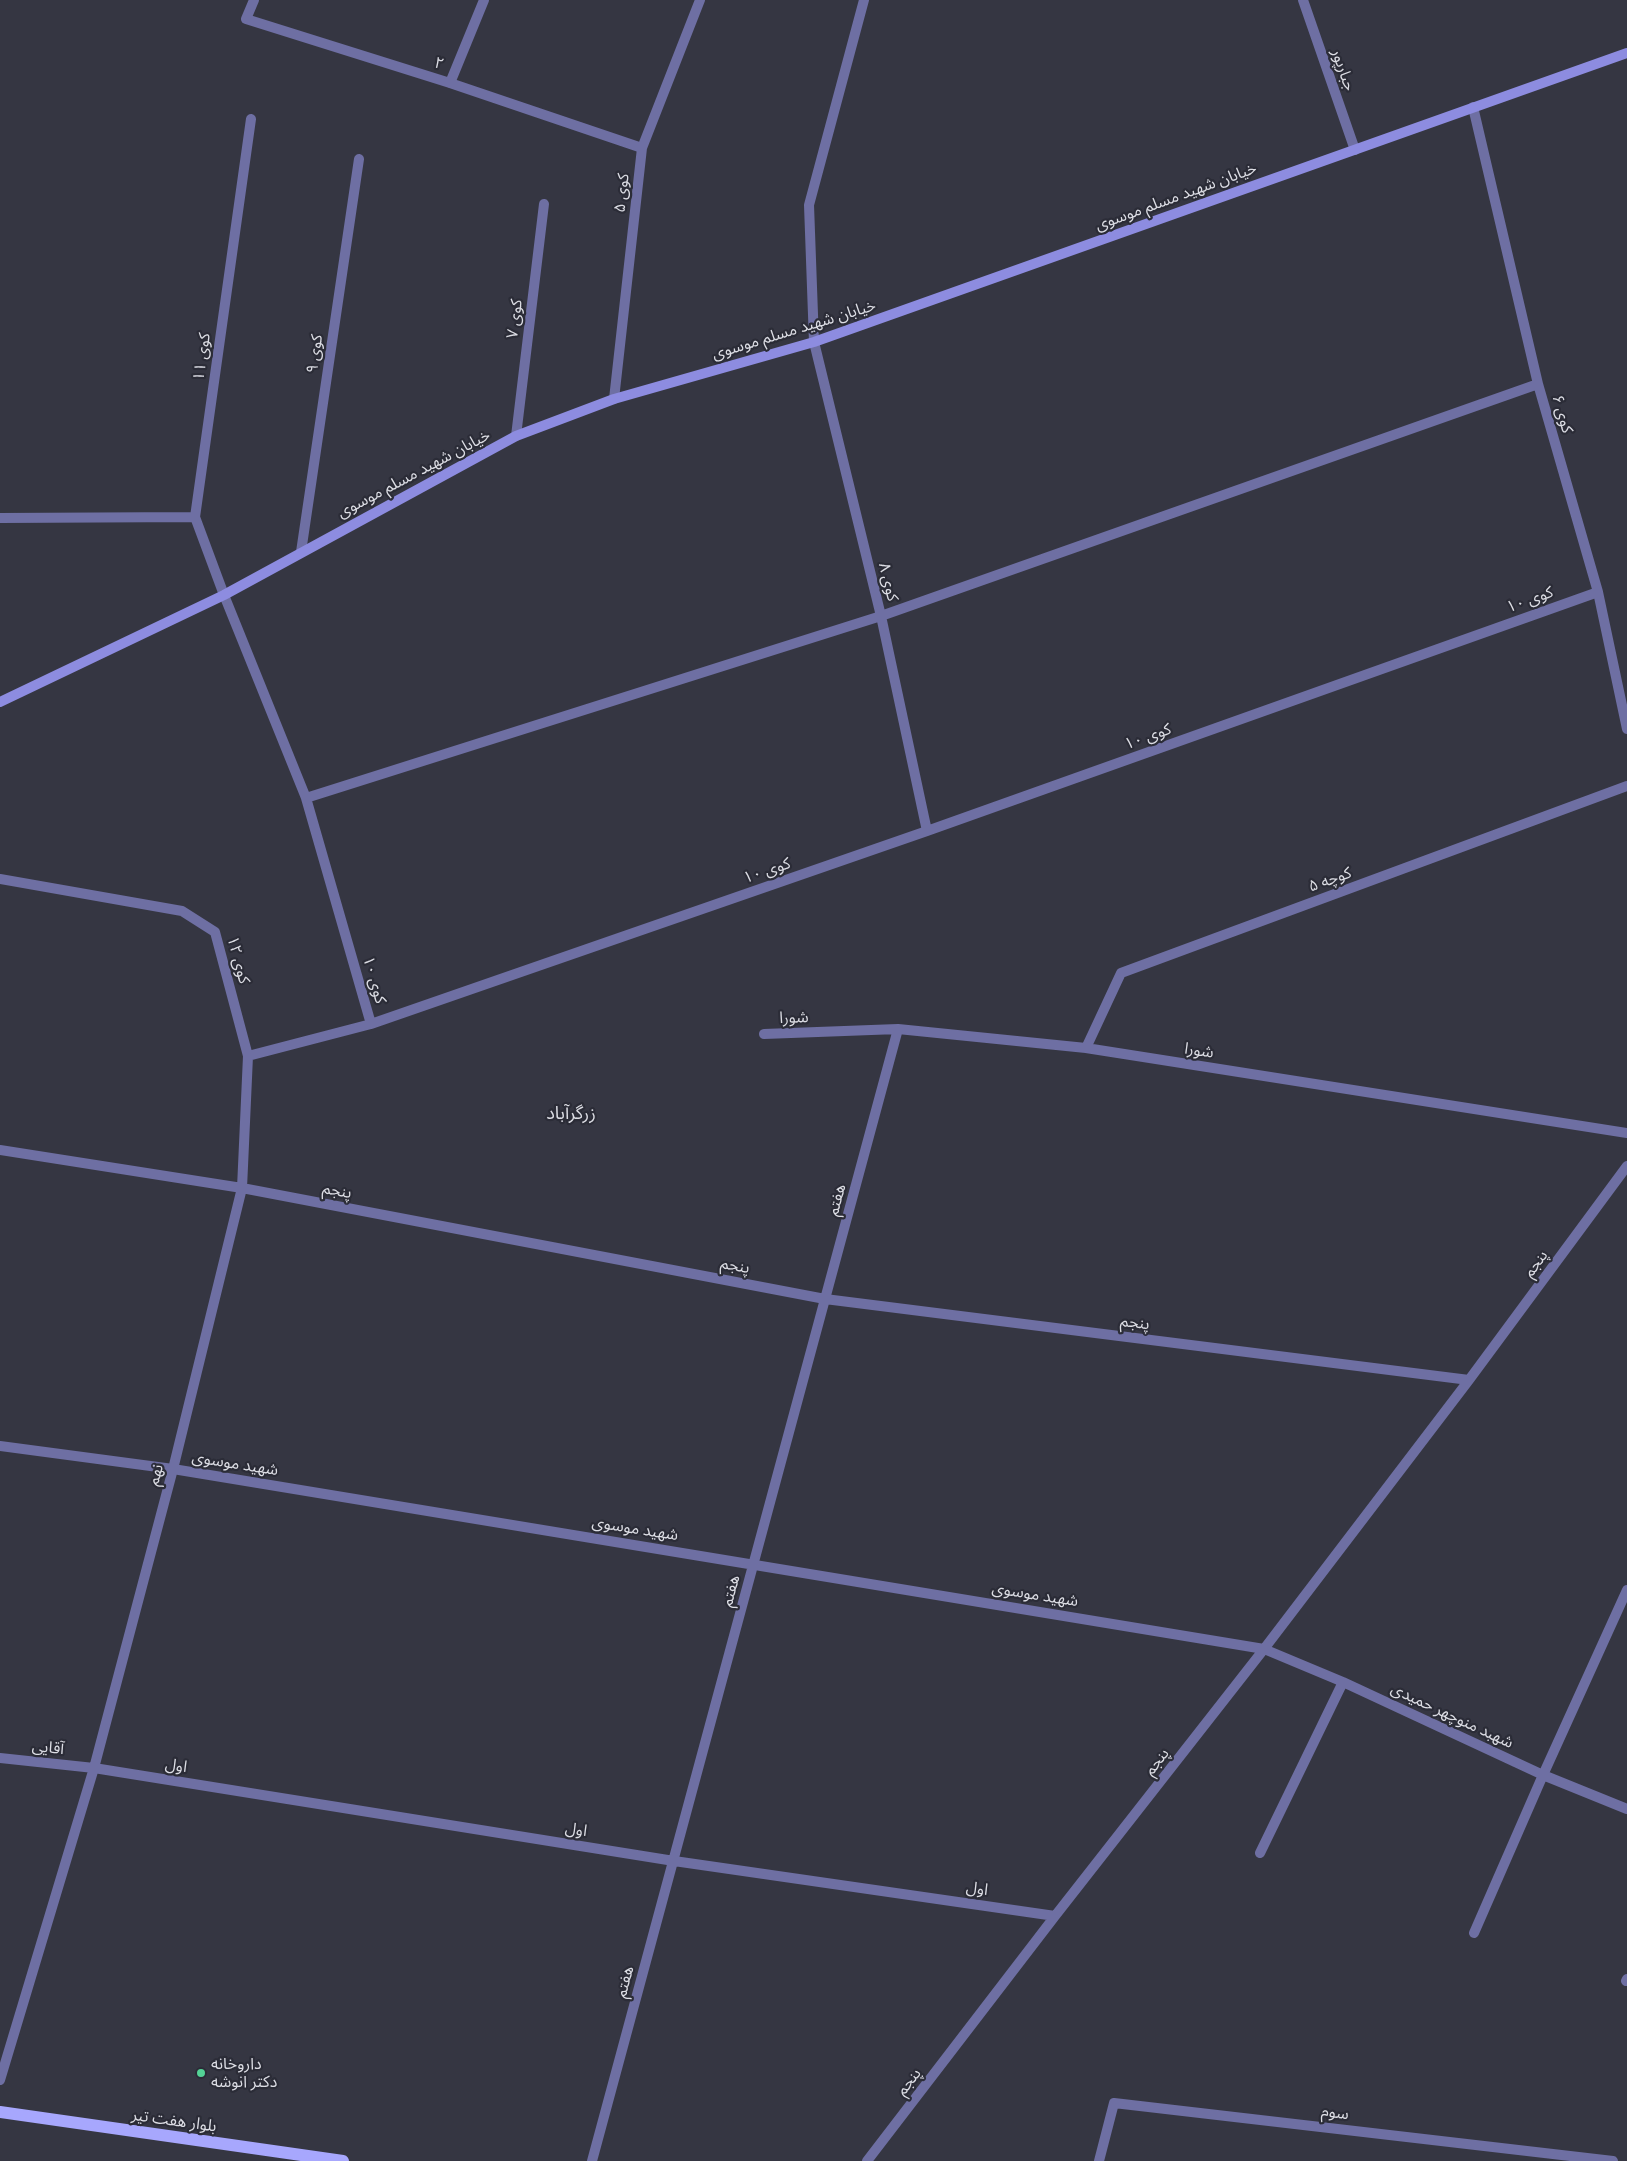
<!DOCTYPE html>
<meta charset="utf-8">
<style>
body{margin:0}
canvas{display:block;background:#353642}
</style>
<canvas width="1627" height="2161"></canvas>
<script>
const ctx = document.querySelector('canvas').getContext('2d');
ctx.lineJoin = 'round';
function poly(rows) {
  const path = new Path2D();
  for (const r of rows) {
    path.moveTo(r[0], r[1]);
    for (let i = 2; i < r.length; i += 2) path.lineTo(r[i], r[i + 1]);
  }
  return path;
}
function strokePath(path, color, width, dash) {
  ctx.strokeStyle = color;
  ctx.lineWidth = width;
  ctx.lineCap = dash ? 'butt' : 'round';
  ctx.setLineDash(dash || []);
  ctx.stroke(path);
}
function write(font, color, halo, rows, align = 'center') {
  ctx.font = font + ' Karla,"Noto Sans Arabic",sans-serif';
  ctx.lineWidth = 4.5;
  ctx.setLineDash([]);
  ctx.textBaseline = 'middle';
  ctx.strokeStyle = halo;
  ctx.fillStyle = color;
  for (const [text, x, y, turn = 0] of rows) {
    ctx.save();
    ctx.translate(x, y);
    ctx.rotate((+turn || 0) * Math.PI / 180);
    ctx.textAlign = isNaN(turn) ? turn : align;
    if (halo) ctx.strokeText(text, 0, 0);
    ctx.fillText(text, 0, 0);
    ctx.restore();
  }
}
strokePath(poly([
 [254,0,246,19,450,83,642,148],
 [864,0,809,205,814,342,881,616,927,831],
 [1303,0,1355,150],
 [450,83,484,0],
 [1473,107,1538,384,1598,592,1627,729],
 [251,119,195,517,224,595,306,798,371,1024,927,831,1598,592],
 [614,399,642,148,700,0],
 [516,436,544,204],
 [0,518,195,517],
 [301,552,359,159],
 [306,798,881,616,1538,384],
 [0,879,182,911,215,932,248,1056,242,1188,173,1469,94,1768,0,2080],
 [764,1034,898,1029,1086,1048,1627,1133],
 [1086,1048,1121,973,1627,786],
 [248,1056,371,1024],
 [0,1150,242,1188,825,1299,1469,1380],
 [0,1446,173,1469,1264,1649,1343,1682,1543,1775,1627,1809],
 [0,1758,94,1768,674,1861,1055,1916],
 [1260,1853,1343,1682],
 [1474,1933,1543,1775,1627,1590],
 [1626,1981,1627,1979],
 [592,2161,898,1029],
 [867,2161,1055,1916,1264,1649,1469,1380,1627,1166],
 [1099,2161,1114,2103,1613,2161]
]), '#6e6fa3', 10);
strokePath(poly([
 [0,702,224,595,516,436,614,399,814,342,1627,53]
]), '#8d8ce0', 10);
strokePath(poly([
 [0,2112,343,2161]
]), '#a7a7fd', 12);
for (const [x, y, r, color] of [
 [201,2073,5,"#54d396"]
]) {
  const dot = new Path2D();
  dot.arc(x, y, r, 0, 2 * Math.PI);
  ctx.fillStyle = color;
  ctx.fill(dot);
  strokePath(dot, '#2b2c37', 2);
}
write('16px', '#dcdde4', '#2b2c37', [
 ["۲",439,64,17],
 ["جبارپور",1343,70,71],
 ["کوی ۵",622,193,-84],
 ["خیابان شهید مسلم موسوی",1176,197,-20],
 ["کوی ۷",515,319,-83],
 ["خیابان شهید مسلم موسوی",794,330,-17],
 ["کوی ۹",315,354,-82],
 ["کوی ۱۱",202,357,-82],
 ["کوی ۶",1562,414,74],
 ["خیابان شهید مسلم موسوی",414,474,-28],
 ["کوی ۸",888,582,76],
 ["کوی ۱۰",1530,600,-20],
 ["کوی ۱۰",1148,737,-20],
 ["کوی ۱۰",767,871,-19],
 ["کوچه ۵",1330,880,-20],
 ["کوی ۱۲",238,960,75],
 ["کوی ۱۰",374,980,74],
 ["شورا",794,1018,-2],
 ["شورا",1199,1051,9],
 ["پنجم",337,1191,11],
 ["هفتم",837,1200,-75],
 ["پنجم",1536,1264,-54],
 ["پنجم",735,1266,11],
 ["پنجم",1135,1323,7],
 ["شهید موسوی",235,1464,9],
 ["نهم",156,1475,-75],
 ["شهید موسوی",635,1529,9],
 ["هفتم",731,1591,-75],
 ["شهید موسوی",1035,1595,9],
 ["شهبد منوچهر حمیدی",1452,1716,25],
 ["آقایی",48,1748,6],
 ["پنجم",1157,1762,-52],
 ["اول",176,1766,9],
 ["اول",576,1830,9],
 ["اول",977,1889,8],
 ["هفتم",625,1982,-75],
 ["پنجم",909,2082,-52],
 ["سوم",1335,2113,7],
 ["بلوار هفت تیر",174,2121,8]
]);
write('16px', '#dcdde4', '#2b2c37', [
 ["داروخانه",211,2064],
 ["دکتر انوشه",211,2082]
], 'left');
write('18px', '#dcdde4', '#2b2c37', [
 ["زرگرآباد",571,1114]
]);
</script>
